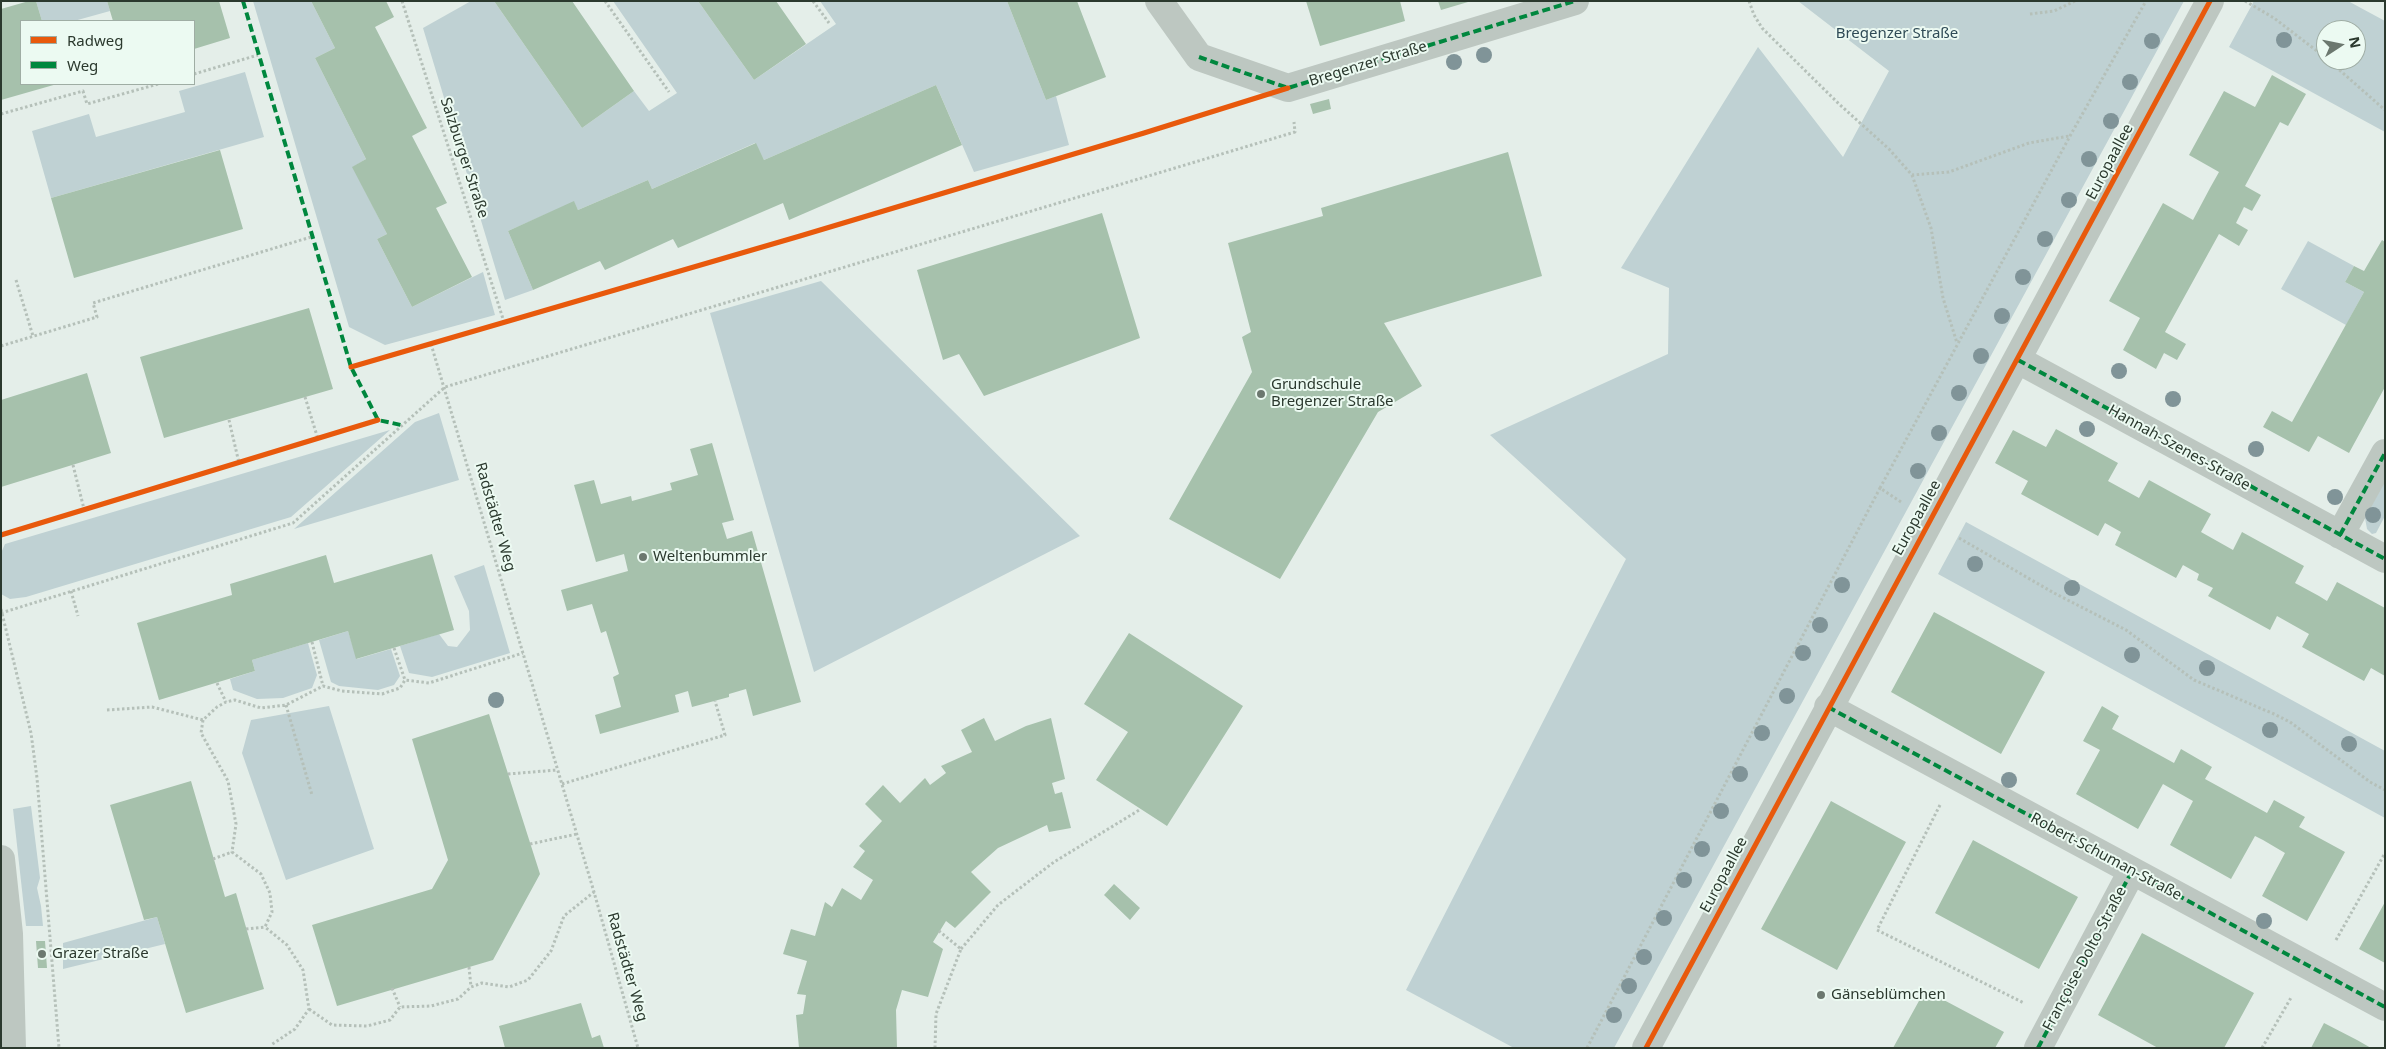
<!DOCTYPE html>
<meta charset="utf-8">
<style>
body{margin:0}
#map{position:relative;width:2386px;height:1049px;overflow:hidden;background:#e4eee9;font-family:"Noto Sans",sans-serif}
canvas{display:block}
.frame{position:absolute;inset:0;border:2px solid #2b392e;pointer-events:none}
.legend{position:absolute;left:20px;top:20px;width:175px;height:65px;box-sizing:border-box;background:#ecfaf2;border:1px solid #9fada4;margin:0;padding:6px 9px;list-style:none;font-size:15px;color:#2b392e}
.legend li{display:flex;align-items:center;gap:10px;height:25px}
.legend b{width:25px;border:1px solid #9fada4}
.north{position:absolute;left:2316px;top:20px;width:50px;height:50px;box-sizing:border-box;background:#ecfaf2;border:1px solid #9fada4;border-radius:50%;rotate:79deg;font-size:14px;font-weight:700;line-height:20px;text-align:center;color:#2b392e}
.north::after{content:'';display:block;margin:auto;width:18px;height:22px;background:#6c786f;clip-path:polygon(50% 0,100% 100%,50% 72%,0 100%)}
</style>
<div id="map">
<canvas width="2386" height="1049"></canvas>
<div class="frame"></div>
<ul class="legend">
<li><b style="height:6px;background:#e8590c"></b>Radweg</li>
<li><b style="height:6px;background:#00873e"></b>Weg</li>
</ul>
<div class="north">N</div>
</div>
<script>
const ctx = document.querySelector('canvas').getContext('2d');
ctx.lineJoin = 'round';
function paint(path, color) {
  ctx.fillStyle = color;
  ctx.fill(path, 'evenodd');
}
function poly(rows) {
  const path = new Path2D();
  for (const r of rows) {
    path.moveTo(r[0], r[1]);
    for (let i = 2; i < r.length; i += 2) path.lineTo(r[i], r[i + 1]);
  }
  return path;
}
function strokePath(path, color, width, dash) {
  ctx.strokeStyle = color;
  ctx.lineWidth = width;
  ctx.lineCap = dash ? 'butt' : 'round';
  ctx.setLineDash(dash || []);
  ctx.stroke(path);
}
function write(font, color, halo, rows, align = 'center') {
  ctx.font = font + ' "Noto Sans",sans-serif';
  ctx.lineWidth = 4;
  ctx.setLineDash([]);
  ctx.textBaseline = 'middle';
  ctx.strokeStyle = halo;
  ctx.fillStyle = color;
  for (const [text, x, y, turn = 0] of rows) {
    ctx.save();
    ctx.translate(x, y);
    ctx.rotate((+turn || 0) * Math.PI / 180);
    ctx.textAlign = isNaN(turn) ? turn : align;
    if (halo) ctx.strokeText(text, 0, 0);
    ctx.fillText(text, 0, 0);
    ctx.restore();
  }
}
paint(poly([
 [36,1,107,1,110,11,74,21,42,21],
 [253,1,311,1,335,48,315,58,366,159,353,167,387,234,377,239,412,307,483,272,495,315,385,345,349,327],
 [471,1,494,1,582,128,634,91,649,111,677,93,613,1,698,1,754,80,836,24,820,1,1007,1,1046,100,1056,96,1069,145,974,172,936,85,764,160,755,143,652,189,648,180,578,210,574,202,508,231,533,290,505,300,423,28],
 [1798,1,2184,1,1614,1048,1514,1048,1406,990,1626,559,1490,435,1668,354,1669,288,1621,268,1758,47,1843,157,1889,71],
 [2254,1,2348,1,2385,21,2385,132,2229,47],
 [2326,30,2356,30,2356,60,2326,60],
 [245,72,264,137,51,198,32,131,89,114,96,137,185,112,179,91],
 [2308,241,2354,266,2345,282,2364,292,2346,325,2281,289],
 [821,281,1080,536,814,672,710,313],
 [439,413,459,480,294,529,415,422],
 [390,430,291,517,26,597,10,599,1,594,1,553,5,544],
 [2385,480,2385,516,2376,533,2372,534,2367,529,2365,518],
 [1966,522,2385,751,2385,818,1938,574],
 [484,565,510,653,432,677,409,673,400,646,439,634,448,646,457,647,470,630,469,611,454,576],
 [348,631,357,659,391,649,400,676,394,685,378,690,339,686,331,682,319,640],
 [308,643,317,675,312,688,283,698,257,699,233,690,230,679,255,671,252,660],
 [329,706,374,849,286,880,242,753,251,720],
 [31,806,40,878,37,888,41,906,43,926,26,926,13,809],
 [157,917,165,944,63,969,63,943]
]), '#bfd1d3');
paint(poly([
 [29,1,36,1,42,21,21,21,21,84,57,84,1,100,1,9],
 [107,1,219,1,230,38,194,49,194,21,113,21],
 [311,1,386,1,394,17,375,27,427,128,412,136,447,203,436,208,472,277,412,307,377,239,387,234,352,167,366,159,315,58,335,48],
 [494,1,572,1,634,91,582,128],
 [698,1,776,1,806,44,754,80],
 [1007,1,1077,1,1106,77,1046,100],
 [1306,1,1400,1,1405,21,1320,46],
 [1438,1,1468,1,1468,2,1441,10],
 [2272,75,2306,94,2288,126,2280,122,2245,186,2261,195,2252,211,2244,207,2236,223,2248,230,2239,246,2219,234,2165,332,2186,344,2177,360,2164,353,2156,369,2123,350,2140,318,2109,301,2163,203,2193,220,2210,188,2219,172,2189,155,2224,91,2255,107],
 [936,85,962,145,789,220,783,203,678,248,673,239,605,270,600,261,533,290,508,231,574,201,578,210,648,180,652,189,756,143,764,160],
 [1329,99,1331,109,1313,114,1310,104],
 [220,150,243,229,74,278,51,198],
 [1508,152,1542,276,1384,323,1422,386,1378,412,1280,579,1169,519,1252,372,1242,337,1251,332,1228,243,1323,216,1321,208],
 [1102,213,1140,338,984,396,959,354,943,360,917,270],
 [2382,240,2385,242,2385,387,2349,453,2318,436,2309,452,2263,427,2272,411,2292,422,2364,292,2345,282,2354,266,2364,271],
 [309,308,333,389,164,438,140,357],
 [87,373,111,453,1,487,1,400],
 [2056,429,2118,463,2108,481,2139,498,2149,480,2211,514,2201,532,2233,550,2242,532,2304,566,2295,583,2319,596,2327,601,2337,582,2385,608,2385,676,2371,668,2364,681,2302,647,2309,634,2277,616,2270,630,2208,596,2213,588,2197,580,2199,574,2183,565,2176,578,2115,545,2121,532,2105,523,2098,536,2021,494,2028,481,1995,463,2013,430,2046,447],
 [712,443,734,520,722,523,727,539,752,531,801,702,753,716,746,689,729,694,729,697,692,707,688,691,675,695,679,712,600,734,595,715,621,707,613,677,619,674,606,631,601,633,592,604,567,611,561,590,628,571,624,554,596,562,574,485,594,480,601,504,631,496,632,501,672,490,670,483,698,475,690,449],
 [432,554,454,630,356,659,348,631,252,660,255,671,159,700,137,623,232,595,230,584,326,555,334,583],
 [1934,612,2045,672,2001,754,1891,692],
 [1129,633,1243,706,1167,826,1096,780,1128,732,1084,704],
 [2102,706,2119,716,2112,729,2174,763,2181,749,2212,767,2205,779,2267,813,2274,800,2305,817,2299,827,2345,852,2307,921,2262,896,2285,853,2263,840,2255,836,2231,879,2170,845,2193,801,2170,788,2163,784,2138,829,2076,794,2100,750,2083,741],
 [489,714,540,874,493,960,337,1006,312,925,432,889,448,860,412,739],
 [984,718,995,741,1026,726,1051,718,1065,779,1052,783,1055,794,1062,792,1071,828,1049,832,1047,825,998,848,971,872,991,892,955,928,946,921,933,942,943,949,928,997,902,990,896,1010,897,1048,799,1048,796,1015,803,1014,806,995,797,994,807,961,783,954,791,929,815,936,825,902,832,907,842,888,861,900,873,880,853,867,865,851,859,846,882,821,865,804,883,785,900,803,925,778,930,785,946,773,941,766,972,752,961,730],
 [191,781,225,897,236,893,264,989,186,1013,157,917,144,920,110,805],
 [1831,801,1906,842,1837,970,1761,929],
 [1973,840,2078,897,2039,969,1935,913],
 [1114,884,1140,908,1130,920,1104,895],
 [2385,902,2385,963,2359,949],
 [2142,933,2254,993,2224,1048,2158,1048,2098,1015],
 [36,941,45,941,47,968,38,968],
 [1925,990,2004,1032,1995,1048,1893,1048],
 [581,1003,592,1038,600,1035,604,1048,505,1048,499,1026],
 [2324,1023,2357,1040,2371,1048,2311,1048]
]), '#a6c1ac');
strokePath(poly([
 [402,1,504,322],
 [605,1,669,92],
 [813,1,829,23],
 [1749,1,1754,15,1762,28,1839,104,1889,149,1912,175,1949,172,2029,143,2069,136],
 [2245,1,2274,18,2326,58],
 [2030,14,2054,11,2075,1],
 [2328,60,2385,110],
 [194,74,258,55],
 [1,114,83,91,87,104,158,84],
 [1912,175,1931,228,1943,298,1957,343],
 [16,280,33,336],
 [431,344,594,892,638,1048],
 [1,346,97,317,93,303,311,237],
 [305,397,318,439],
 [229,420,239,463],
 [73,465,84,509],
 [1901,502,1880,488,2070,136,2146,1],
 [1959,538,2054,593,2126,630,2194,680,2274,714,2290,722,2370,782,2385,790],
 [71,591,78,616],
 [1,609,31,733,37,778,59,1048],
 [1,613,293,523,445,387,1295,132,1294,122],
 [312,642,323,686],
 [394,648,405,680],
 [217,683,226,702],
 [286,705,312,795],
 [107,710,152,707,203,720,217,707,226,702,235,700,261,708,286,705,323,686,342,691,382,694,400,688,405,680,429,683,523,653],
 [203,720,201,733,228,781,236,824,232,852,261,874,270,893,272,912,265,927,287,945,303,970,309,1009,295,1029,271,1045],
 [508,774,557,770],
 [562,784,725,735,715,701],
 [1940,805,1877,930,2024,1003],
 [530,844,577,834],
 [213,859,232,852],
 [246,929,265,927],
 [2336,940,2385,853],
 [961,949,998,905,1054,862,1141,809],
 [469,967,471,987],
 [392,988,400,1007],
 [309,1009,332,1025,367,1026,390,1020,400,1007,431,1006,458,999,471,987,482,983,509,987,528,980,551,951,564,916,594,892],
 [935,1048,936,1014,961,949,939,931],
 [1587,1048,1880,488],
 [2262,1048,2292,996]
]), '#b5c0b9', 3, [2.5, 2.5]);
strokePath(poly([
 [1159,1,1199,57,1288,88,1575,1],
 [2018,360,2385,559],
 [2340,535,2385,453],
 [1828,707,2385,1007],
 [1,859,9,934,12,1048],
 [1646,1048,2210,1],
 [2038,1048,2132,871]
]), '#bdc7c1', 28);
strokePath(poly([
 [243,1,351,367,378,420,401,425],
 [1199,57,1288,88,1575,1],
 [2018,360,2385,559],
 [2340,535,2385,453],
 [1828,707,2385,1007],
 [2038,1048,2132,871]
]), '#00873e', 4, [8, 4]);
strokePath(poly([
 [351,367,800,236,1144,133,1288,88],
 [1,535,378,420],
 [1646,1048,2210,1]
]), '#e8590c', 5);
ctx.fillStyle = '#809498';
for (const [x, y] of [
 [2284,40],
 [2152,41],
 [1484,55],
 [1454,62],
 [2130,82],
 [2111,121],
 [2089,159],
 [2069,200],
 [2045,239],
 [2023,277],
 [2002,316],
 [1981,356],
 [2119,371],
 [1959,393],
 [2173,399],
 [2087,429],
 [1939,433],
 [2256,449],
 [1918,471],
 [2335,497],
 [2373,515],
 [1975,564],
 [1842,585],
 [2072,588],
 [1820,625],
 [1803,653],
 [2132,655],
 [2207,668],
 [1787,696],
 [496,700],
 [2270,730],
 [1762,733],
 [2349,744],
 [1740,774],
 [2009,780],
 [1721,811],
 [1702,849],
 [1684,880],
 [1664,918],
 [2264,921],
 [1644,957],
 [1629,986],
 [1614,1015]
]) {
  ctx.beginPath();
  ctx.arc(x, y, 8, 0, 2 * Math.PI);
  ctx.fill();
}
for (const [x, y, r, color] of [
 [1261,394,5,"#6c786f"],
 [643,557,5,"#6c786f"],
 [42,954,5,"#6c786f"],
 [1821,995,5,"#6c786f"]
]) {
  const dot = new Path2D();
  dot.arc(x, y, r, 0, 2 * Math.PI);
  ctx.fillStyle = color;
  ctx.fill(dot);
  strokePath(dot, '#ecfaf2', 2);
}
write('15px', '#2f4b56', '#ecfaf2', [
 ["Bregenzer Straße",1897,34]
]);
write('15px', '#2b392e', '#ecfaf2', [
 ["Bregenzer Straße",1368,64,-17],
 ["Salzburger Straße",464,158,72],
 ["Europaallee",2110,162,-62],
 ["Hannah-Szenes-Straße",2179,448,29],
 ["Radstädter Weg",495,517,74],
 ["Europaallee",1917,518,-61],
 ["Robert-Schuman-Straße",2106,857,28],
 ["Europaallee",1724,875,-62],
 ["Françoise-Dolto-Straße",2085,959,-62],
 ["Radstädter Weg",627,967,74]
]);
write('15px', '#2b392e', '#ecfaf2', [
 ["Grundschule",1271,385],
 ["Bregenzer Straße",1271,402],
 ["Weltenbummler",653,557],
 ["Grazer Straße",52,954],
 ["Gänseblümchen",1831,995]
], 'left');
</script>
